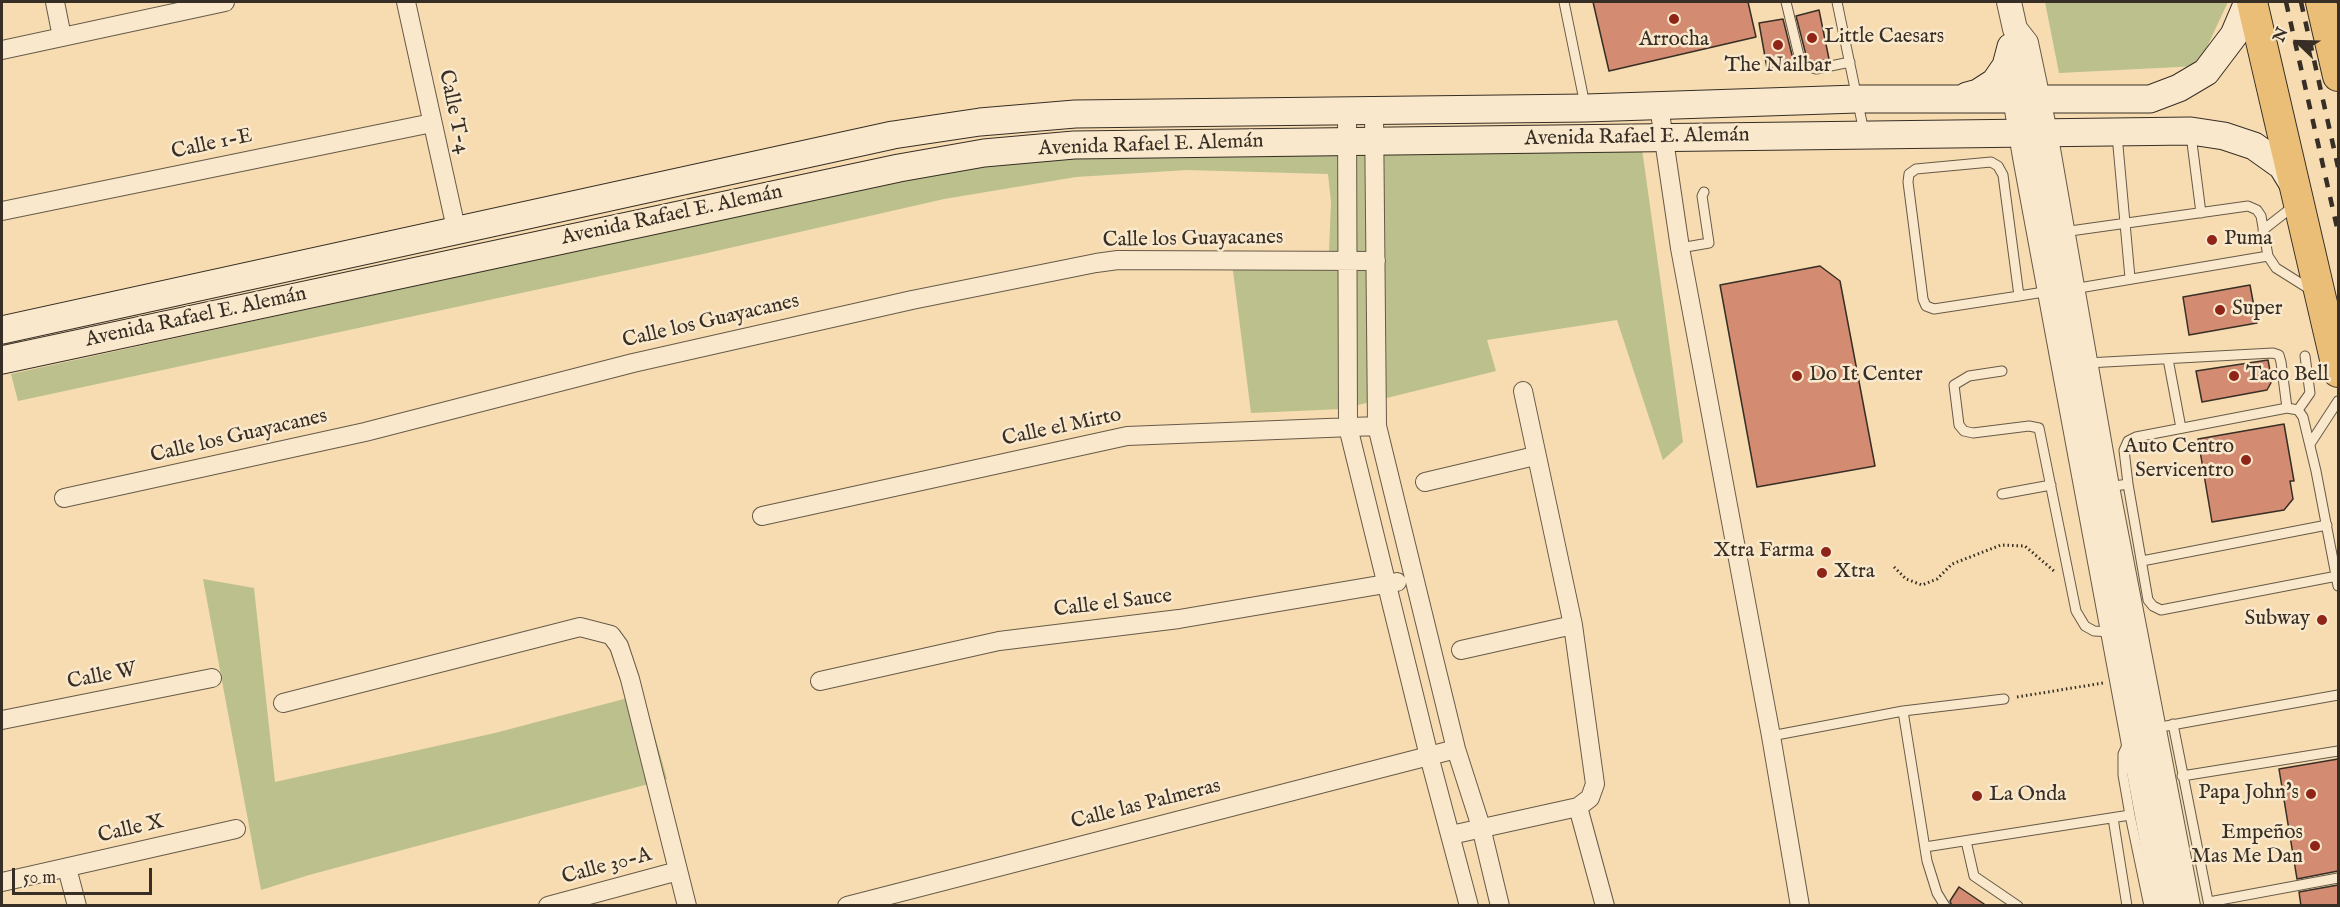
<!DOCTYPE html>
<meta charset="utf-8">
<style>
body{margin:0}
#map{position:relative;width:2340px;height:907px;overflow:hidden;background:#f6dcb0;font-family:"IM FELL English",serif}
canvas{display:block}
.frame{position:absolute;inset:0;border:3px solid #372e25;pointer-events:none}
.north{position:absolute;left:2268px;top:12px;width:60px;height:60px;-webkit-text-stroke:4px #f9e8cc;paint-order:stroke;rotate:293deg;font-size:16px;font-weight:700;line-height:24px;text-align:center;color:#372e25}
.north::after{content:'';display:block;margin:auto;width:21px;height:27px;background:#372e25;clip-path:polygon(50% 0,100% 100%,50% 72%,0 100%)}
.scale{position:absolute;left:12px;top:868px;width:140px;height:27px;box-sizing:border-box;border:3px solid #372e25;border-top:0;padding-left:8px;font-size:18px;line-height:21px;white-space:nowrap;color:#372e25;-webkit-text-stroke:4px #f9e8cc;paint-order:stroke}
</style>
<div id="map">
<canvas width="2340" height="907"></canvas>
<div class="frame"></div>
<div class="north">N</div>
<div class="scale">50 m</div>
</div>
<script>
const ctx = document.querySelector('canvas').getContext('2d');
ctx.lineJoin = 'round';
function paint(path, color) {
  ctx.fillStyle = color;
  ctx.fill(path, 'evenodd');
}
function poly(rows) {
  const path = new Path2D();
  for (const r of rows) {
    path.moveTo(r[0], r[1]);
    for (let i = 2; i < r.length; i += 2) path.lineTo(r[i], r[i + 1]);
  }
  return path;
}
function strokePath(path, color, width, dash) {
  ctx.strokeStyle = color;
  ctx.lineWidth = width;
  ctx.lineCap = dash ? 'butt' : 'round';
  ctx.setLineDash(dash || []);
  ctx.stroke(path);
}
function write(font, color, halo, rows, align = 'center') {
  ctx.font = font + ' "IM FELL English",serif';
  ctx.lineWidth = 5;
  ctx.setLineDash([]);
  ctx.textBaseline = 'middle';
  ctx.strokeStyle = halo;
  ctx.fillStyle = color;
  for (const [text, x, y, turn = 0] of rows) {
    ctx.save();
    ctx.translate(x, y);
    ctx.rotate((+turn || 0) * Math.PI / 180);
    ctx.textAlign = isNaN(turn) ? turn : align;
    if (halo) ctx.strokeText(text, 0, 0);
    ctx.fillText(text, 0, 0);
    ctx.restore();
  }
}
paint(poly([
 [2045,2,2228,2,2198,66,2059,73],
 [1642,149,1683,442,1663,460,1617,320,1487,340,1496,371,1342,409,1251,413,1231,255,1329,252,1331,202,1328,174,1187,170,1076,177,944,199,703,254,18,401,11,374,997,159],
 [203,579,254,588,275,782,495,733,643,694,667,779,309,875,261,890]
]), '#bbc08c');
const building = poly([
 [1593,2,1748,2,1756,37,1609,71,1593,2],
 [1819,10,1829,59,1816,62,1807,59,1796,16,1819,10],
 [1783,19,1795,67,1767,68,1759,23,1783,19],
 [1820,266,1840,281,1875,466,1757,487,1720,285,1820,266],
 [2250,285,2257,323,2189,335,2183,297,2250,285],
 [2268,360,2272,381,2267,390,2202,402,2196,371,2268,360],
 [2284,424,2294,481,2290,481,2293,499,2284,510,2212,522,2198,439,2284,424],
 [2338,759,2338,871,2297,879,2279,769,2338,759],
 [2338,885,2338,906,2301,906,2299,892,2338,885],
 [1959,887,1987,906,1952,906,1950,901,1959,887]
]);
paint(building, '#d38c71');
strokePath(building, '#372e25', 1.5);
const service = poly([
 [1564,2,1585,105],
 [1786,2,1801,64,1816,69,1850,62],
 [1837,2,1864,132],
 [2117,135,2130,278],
 [2191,135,2201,213],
 [2263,230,2295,205],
 [2063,232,2248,206,2257,210,2261,216,2268,256,2276,268,2311,290],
 [1680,248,1709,243,1702,196,1704,192],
 [2073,289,2268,256],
 [2019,296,2003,175,1998,166,1991,162,1916,169,1909,174,1908,182,1923,299,1926,306,1934,309,2019,296,2050,291],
 [2168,359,2181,428],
 [2087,363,2273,353,2279,355,2281,362,2287,408],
 [2002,371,1969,376,1954,385,1959,425,1964,431,1973,433,2029,426,2039,428,2076,611,2085,626,2094,631,2111,632],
 [2298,410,2310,393,2305,356],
 [2310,444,2338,401],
 [2128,484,2124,450,2128,441,2136,437,2287,408,2298,410,2303,417,2316,471,2338,586],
 [2108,487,2128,484,2148,600,2153,606,2161,610,2337,576],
 [2002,494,2051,485],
 [2142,561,2327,525],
 [1903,711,1927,861,1937,893,1945,906],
 [2173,724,2209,906],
 [2155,728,2338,695],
 [1771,736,1903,711,2004,699],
 [2182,776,2338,751],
 [2130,815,2149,906],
 [2113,818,2127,906],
 [1966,841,1974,876,2018,906],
 [1925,847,2130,815,2123,775,2123,754,2128,743],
 [2209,902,2338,878]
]);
const minor = poly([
 [55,2,62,37],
 [406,2,457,233],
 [2,50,225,2],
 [1659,106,1680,248,1771,736,1800,906],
 [1347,111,1348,427,1429,756,1469,906],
 [1374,111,1377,426,1456,749,1481,827,1500,906],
 [2,211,432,123],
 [1425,482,1535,456],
 [64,498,365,432,633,363,912,300,1096,263,1118,260,1376,261],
 [762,516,1127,436,1377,426],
 [1461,650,1573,625],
 [820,681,999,641,1179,619,1397,582],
 [283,703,580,627,611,635,619,646,630,679,687,906],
 [2,720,212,678],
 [1578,807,1605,906],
 [1451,835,1578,807,1590,798,1595,784,1573,625,1523,391],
 [67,868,77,906],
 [2,882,236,829],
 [548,906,678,871],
 [847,906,1456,749]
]);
const tertiary = poly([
 [2009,2,2015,29,2026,43,2045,132,2107,487,2188,906],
 [2011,46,2015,98,2025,157,2164,906]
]);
const secondary = poly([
 [1967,96,1978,93,1995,82,2006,66,2011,47],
 [2,330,893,135,980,122,1075,114,1586,108,1857,99,2150,99,2179,88,2206,72,2234,35,2248,2],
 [2,360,899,168,984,153,1074,145,2191,131,2224,136,2254,146,2282,166,2295,187]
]);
const primary = poly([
 [2252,2,2338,372],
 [2321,2,2338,76]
]);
strokePath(service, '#675a48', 11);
strokePath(minor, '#675a48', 20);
strokePath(tertiary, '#675a48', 26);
strokePath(secondary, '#372e25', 29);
strokePath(primary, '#372e25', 32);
strokePath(poly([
 [1894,567,1906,579,1922,585,1937,579,1952,564,2001,545,2025,546,2054,571],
 [2017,697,2103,683]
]), '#372e25', 3, [1.5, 3]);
strokePath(service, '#f9e8cc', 9);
strokePath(minor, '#f9e8cc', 18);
strokePath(tertiary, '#f9e8cc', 24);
strokePath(secondary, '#f9e8cc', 27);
strokePath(primary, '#ebbe78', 30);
strokePath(poly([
 [2286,2,2338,232],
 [2301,2,2338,167]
]), '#372e25', 4.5, [10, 10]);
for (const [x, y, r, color] of [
 [1674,19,6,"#8f2418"],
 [1812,38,6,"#8f2418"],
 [1778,45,6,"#8f2418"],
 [2212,240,6,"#8f2418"],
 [2220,310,6,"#8f2418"],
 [1797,376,6,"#8f2418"],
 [2234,376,6,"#8f2418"],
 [2246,460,6,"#8f2418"],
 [1826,552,6,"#8f2418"],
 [1822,573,6,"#8f2418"],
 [2322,620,6,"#8f2418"],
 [2311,794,6,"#8f2418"],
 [1977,796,6,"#8f2418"],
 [2315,846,6,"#8f2418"]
]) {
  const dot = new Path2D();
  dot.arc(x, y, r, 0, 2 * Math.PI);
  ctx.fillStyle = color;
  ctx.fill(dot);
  strokePath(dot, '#f9e8cc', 2);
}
write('21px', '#372e25', '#f9e8cc', [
 ["Little Caesars",1824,38],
 ["Arrocha",1674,41,"center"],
 ["The Nailbar",1778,67,"center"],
 ["Puma",2224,240],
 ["Super",2232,310],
 ["Do It Center",1809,376],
 ["Taco Bell",2246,376],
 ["Auto Centro",2234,448,"right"],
 ["Servicentro",2234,472,"right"],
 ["Xtra Farma",1814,552,"right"],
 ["Xtra",1834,573],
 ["Subway",2310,620,"right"],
 ["Papa John's",2299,794,"right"],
 ["La Onda",1989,796],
 ["Empeños",2303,834,"right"],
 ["Mas Me Dan",2303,858,"right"]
], 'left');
write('21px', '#372e25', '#f9e8cc', [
 ["Calle T-4",453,112,78],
 ["Avenida Rafael E. Alemán",1637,138,-1],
 ["Calle 1-E",212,145,-12],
 ["Avenida Rafael E. Alemán",1151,146,-2],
 ["Avenida Rafael E. Alemán",672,216,-12],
 ["Calle los Guayacanes",1193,240,-1],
 ["Avenida Rafael E. Alemán",196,318,-12],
 ["Calle los Guayacanes",711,322,-13],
 ["Calle el Mirto",1062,428,-12],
 ["Calle los Guayacanes",239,437,-13],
 ["Calle el Sauce",1113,604,-7],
 ["Calle W",102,677,-11],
 ["Calle las Palmeras",1146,805,-14],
 ["Calle X",131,830,-13],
 ["Calle 30-A",607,867,-15]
]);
</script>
